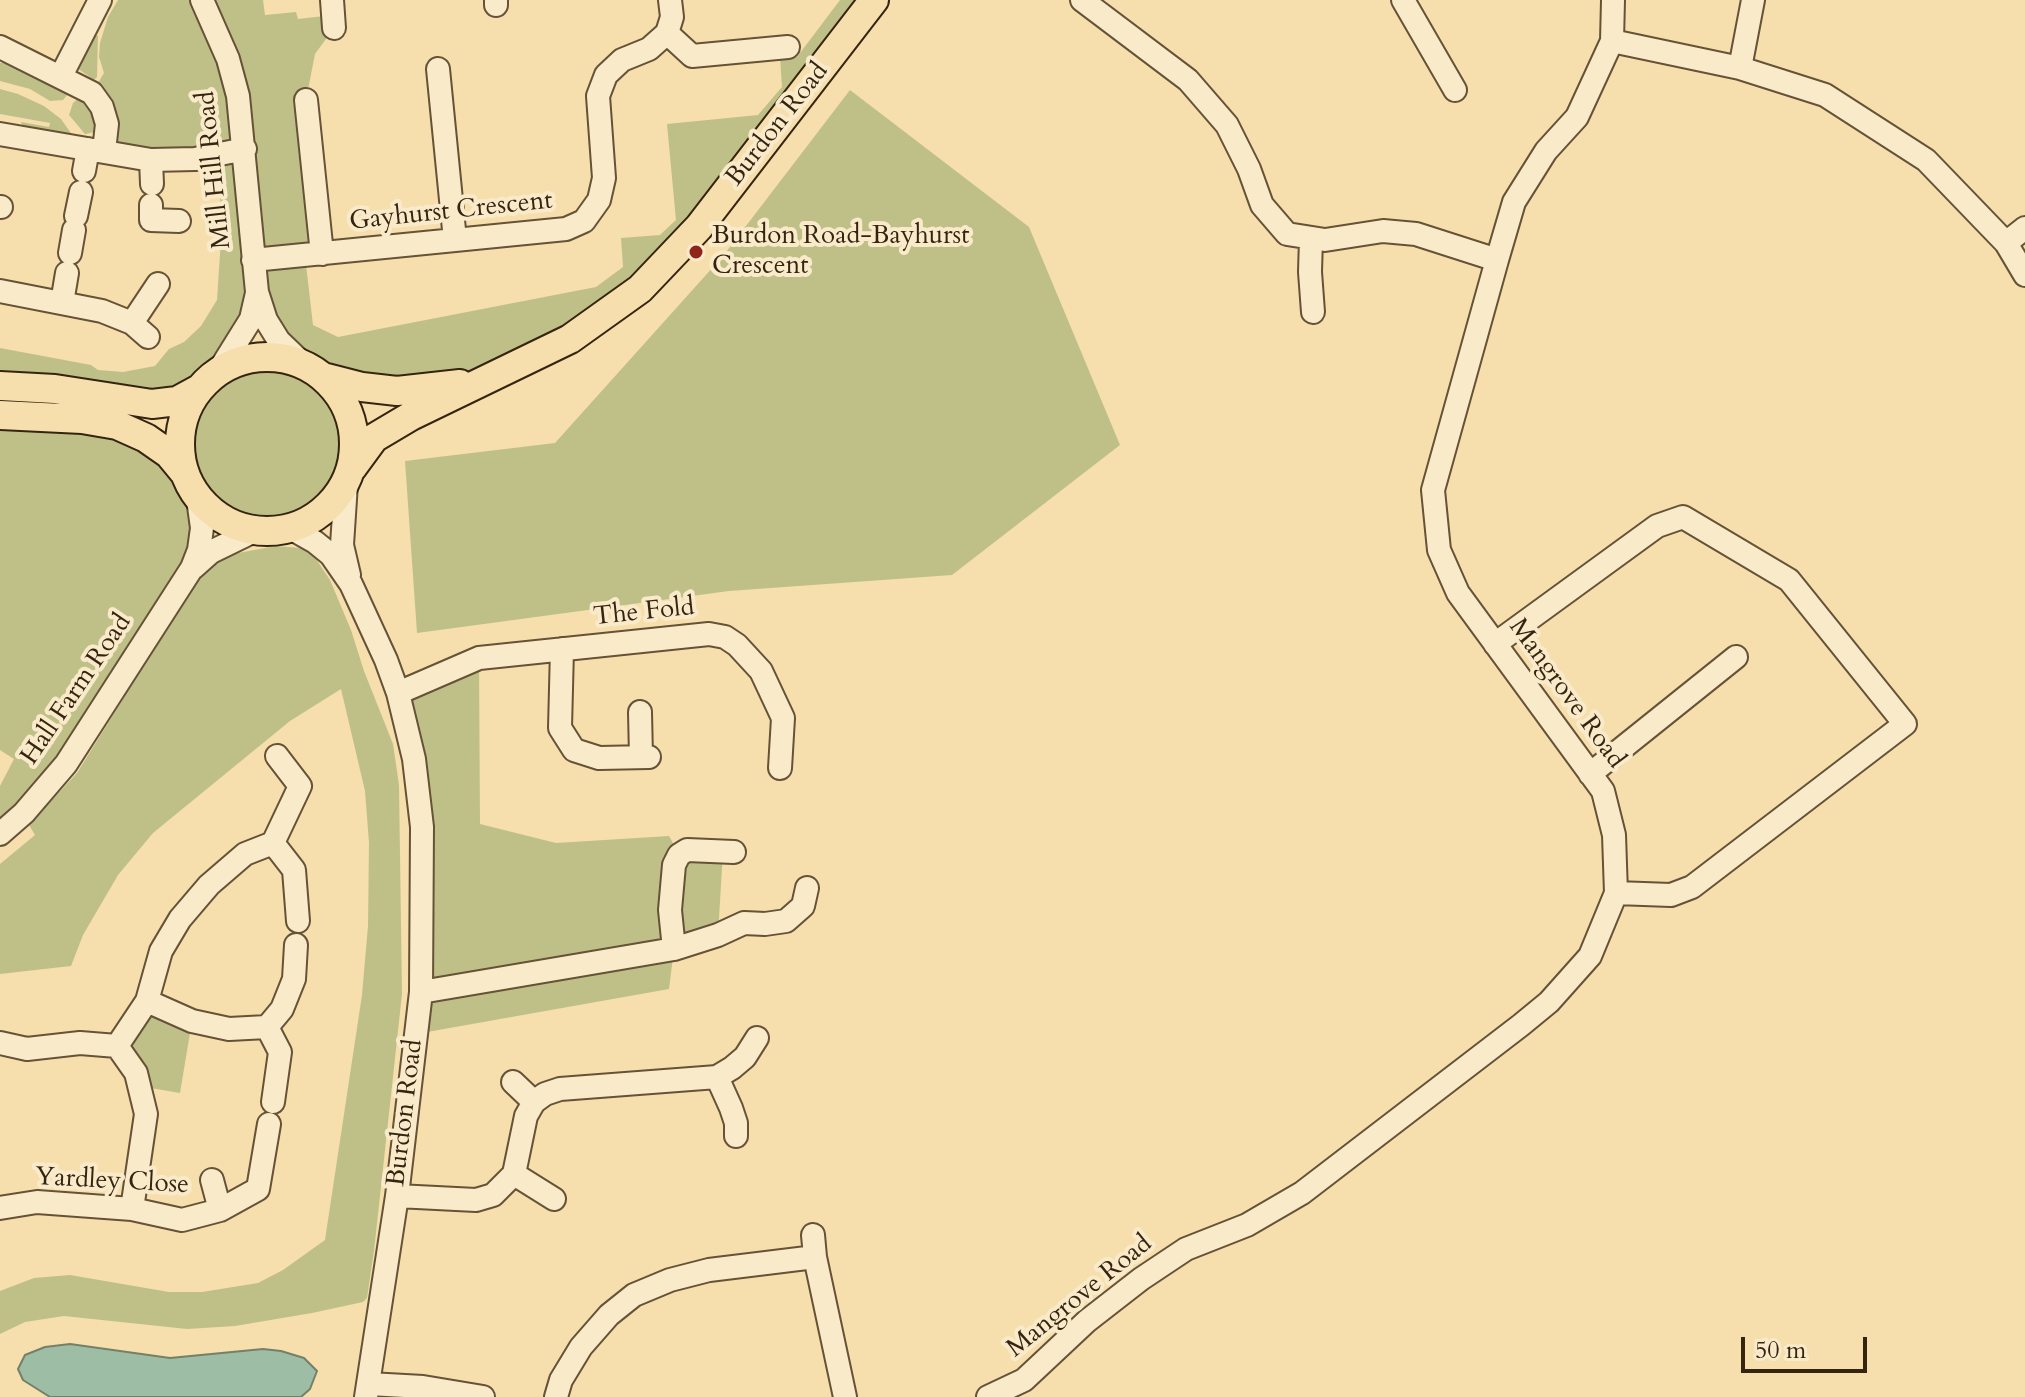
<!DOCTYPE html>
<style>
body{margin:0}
#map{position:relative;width:2025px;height:1397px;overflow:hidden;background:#f6dead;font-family:Cardo,serif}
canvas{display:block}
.scale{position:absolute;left:1741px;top:1337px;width:126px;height:36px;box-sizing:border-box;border:4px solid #352410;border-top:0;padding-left:10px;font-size:24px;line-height:28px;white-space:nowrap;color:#352410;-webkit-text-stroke:6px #f9eaca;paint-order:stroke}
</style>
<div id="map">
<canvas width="2025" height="1397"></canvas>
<div class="scale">50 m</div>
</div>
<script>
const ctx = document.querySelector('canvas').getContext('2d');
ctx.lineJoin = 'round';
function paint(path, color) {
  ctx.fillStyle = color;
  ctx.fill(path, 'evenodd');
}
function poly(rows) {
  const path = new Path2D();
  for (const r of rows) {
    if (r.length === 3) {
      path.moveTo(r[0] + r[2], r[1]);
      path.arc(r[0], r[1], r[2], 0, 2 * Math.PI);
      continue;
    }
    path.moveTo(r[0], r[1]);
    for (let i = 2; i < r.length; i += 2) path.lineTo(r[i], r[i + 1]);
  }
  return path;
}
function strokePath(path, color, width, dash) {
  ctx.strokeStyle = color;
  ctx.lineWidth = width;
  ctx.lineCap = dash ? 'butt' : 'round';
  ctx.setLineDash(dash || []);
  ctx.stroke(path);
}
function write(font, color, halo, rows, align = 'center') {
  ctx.font = font + ' Cardo,serif';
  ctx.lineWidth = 8;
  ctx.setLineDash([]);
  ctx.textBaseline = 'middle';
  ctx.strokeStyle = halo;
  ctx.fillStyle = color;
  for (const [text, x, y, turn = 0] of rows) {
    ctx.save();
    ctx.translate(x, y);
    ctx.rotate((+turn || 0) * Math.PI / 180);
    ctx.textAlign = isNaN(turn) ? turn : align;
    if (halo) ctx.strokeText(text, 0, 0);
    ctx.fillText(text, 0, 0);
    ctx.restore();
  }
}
paint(poly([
 [118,0,263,0,265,15,296,12,298,19,333,15,334,28,315,54,306,100,322,254,305,256,313,325,338,337,596,287,623,267,621,238,660,235,676,220,667,124,758,115,782,87,780,57,797,57,840,0,874,0,673,258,482,381,397,391,304,365,257,293,218,372,177,401,0,386,0,348,91,365,98,370,123,372,155,366,169,349,184,342,201,326,217,300,222,224,217,154,104,151,92,93,104,73,99,57,100,43,108,17],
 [95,34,98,36,97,77,94,80,77,68,91,35],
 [0,63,13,63,71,90,63,100,50,101,30,89,0,81],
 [0,89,18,94,44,106,61,119,73,136,23,127,21,122,49,127,50,123,0,114],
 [850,90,1029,227,1120,445,952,575,729,591,417,633,405,461,555,443,723,256],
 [81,96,92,106,98,134,95,132,85,134,69,115,73,103],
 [268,440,77],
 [0,415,81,419,183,471,198,499,199,550,66,764,0,834,0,786,14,759,0,750],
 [276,546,301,548,314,556,330,580,351,630,364,671,393,744,399,785,402,994,374,1251,367,1298,363,1302,312,1313,235,1326,187,1329,64,1316,25,1322,0,1334,0,1291,34,1278,70,1275,169,1292,202,1292,258,1283,283,1270,325,1240,362,995,368,926,369,843,365,791,341,689,290,721,153,833,118,875,83,935,71,966,0,974,0,864,35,835,29,825,77,773,202,572,212,563,227,555],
 [479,658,480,824,556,843,669,836,679,854,723,851,718,935,674,949,669,989,416,1034,423,931,398,693],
 [147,1001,192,1021,180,1093,139,1086,117,1046]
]), '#bfc088');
const water = poly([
 [70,1344,170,1358,263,1349,281,1351,304,1358,317,1371,310,1389,301,1397,50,1397,23,1380,18,1369,25,1355,45,1347,70,1344]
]);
paint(water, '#9ebda5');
strokePath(water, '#748069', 2);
const minor = poly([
 [202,0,228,59,238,96,257,292,266,320,279,341,304,365],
 [332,0,334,28],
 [496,0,496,5],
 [1403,0,1455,90],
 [667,33,692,56,788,47],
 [1612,41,1740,68,1825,95,1926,160,2006,243,2025,275],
 [0,47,92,93,102,107,107,124,104,151],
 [1740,68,1753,0],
 [438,69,455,240],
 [61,76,100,0],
 [306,100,322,254],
 [0,134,151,160,195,159,245,149],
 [151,160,152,184],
 [84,171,88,149],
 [151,205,151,220,179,221],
 [0,207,1,207],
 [76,216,81,192],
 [1311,238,1310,272,1313,312],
 [2006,243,2025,228],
 [70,253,74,230],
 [253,260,566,229,584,221,599,200,604,178,598,96,606,75,622,60,649,49,667,33,672,17,670,0],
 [1497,260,1514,202,1546,151,1577,117,1612,41,1613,0],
 [0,291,102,311,132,323,148,337],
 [62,303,67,273],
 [132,323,158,284],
 [218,372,251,319,257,293],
 [346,484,342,545,349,575],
 [292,529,315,542,331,555,351,584,386,660,398,693,414,759,422,827,421,992,397,1196,366,1397],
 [193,568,211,552,254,531],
 [1495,644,1657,526,1683,517,1789,580,1905,724,1692,887,1671,895,1616,893],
 [562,649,560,728,574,750,599,758,649,757],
 [398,693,479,658,709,634,725,637,737,645,761,671,783,718,780,768],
 [640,712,641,757],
 [1590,774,1736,657],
 [0,834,24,813,66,764,192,568,199,550,202,528,198,499],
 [273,843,294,870,298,921],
 [674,949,670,910,674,865,679,855,687,850,734,852],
 [421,992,674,949,718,935,744,923,765,924,786,921,803,906,807,888],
 [147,1001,192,1021,229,1029,267,1027,282,1009,294,979,296,945],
 [267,1027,280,1052,273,1102],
 [0,1043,27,1049,80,1043,117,1046,136,1073,146,1114,132,1209],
 [117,1046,147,1001,161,951,180,919,209,885,245,854,273,843,300,786,277,756],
 [717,1077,731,1108,736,1123,736,1136],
 [513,1082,534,1102],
 [514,1174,554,1199],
 [212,1180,220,1210],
 [397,1196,476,1200,493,1195,514,1174,526,1116,534,1102,545,1094,560,1089,717,1077,732,1068,745,1057,757,1038],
 [0,1208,37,1202,132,1209,182,1220,220,1210,258,1189,269,1124],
 [813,1235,815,1257,845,1397],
 [369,1384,423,1387,483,1397],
 [556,1397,561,1380,581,1347,609,1315,634,1295,670,1280,709,1270,815,1257],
 [988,1397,1024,1380,1087,1321,1141,1279,1186,1249,1247,1225,1302,1193,1521,1025,1549,1002,1590,956,1616,893,1614,835,1603,791,1458,593,1439,550,1433,490,1497,260,1416,234,1383,231,1325,240,1287,234,1262,205,1249,169,1227,125,1188,80,1082,0]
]);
const major = poly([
 [267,444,87],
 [323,377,362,387,397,391,460,384],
 [0,386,55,389,152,404,177,401,199,389],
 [0,415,82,419,117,425,146,438,169,454,183,471],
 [352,468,374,438,411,416,570,339,640,289,699,227,874,0]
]);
strokePath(minor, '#655237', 26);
strokePath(major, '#352410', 32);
strokePath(minor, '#f9eaca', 22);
strokePath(major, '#f6dead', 28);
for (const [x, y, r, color] of [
 [696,252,8,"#8f2418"]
]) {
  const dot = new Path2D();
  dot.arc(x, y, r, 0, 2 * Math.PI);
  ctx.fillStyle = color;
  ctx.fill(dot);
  strokePath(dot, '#f9eaca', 3);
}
write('26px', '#352410', '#f9eaca', [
 ["Burdon Road",778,125,-52],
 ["Mill Hill Road",215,170,-96],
 ["Gayhurst Crescent",451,212,-6],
 ["The Fold",644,613,-6],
 ["Hall Farm Road",77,690,-56],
 ["Mangrove Road",1566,694,54],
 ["Burdon Road",406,1113,-83],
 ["Yardley Close",112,1182,3],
 ["Mangrove Road",1080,1297,-39]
]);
write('26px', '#352410', '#f9eaca', [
 ["Burdon Road-Bayhurst",712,237],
 ["Crescent",712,267]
], 'left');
</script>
